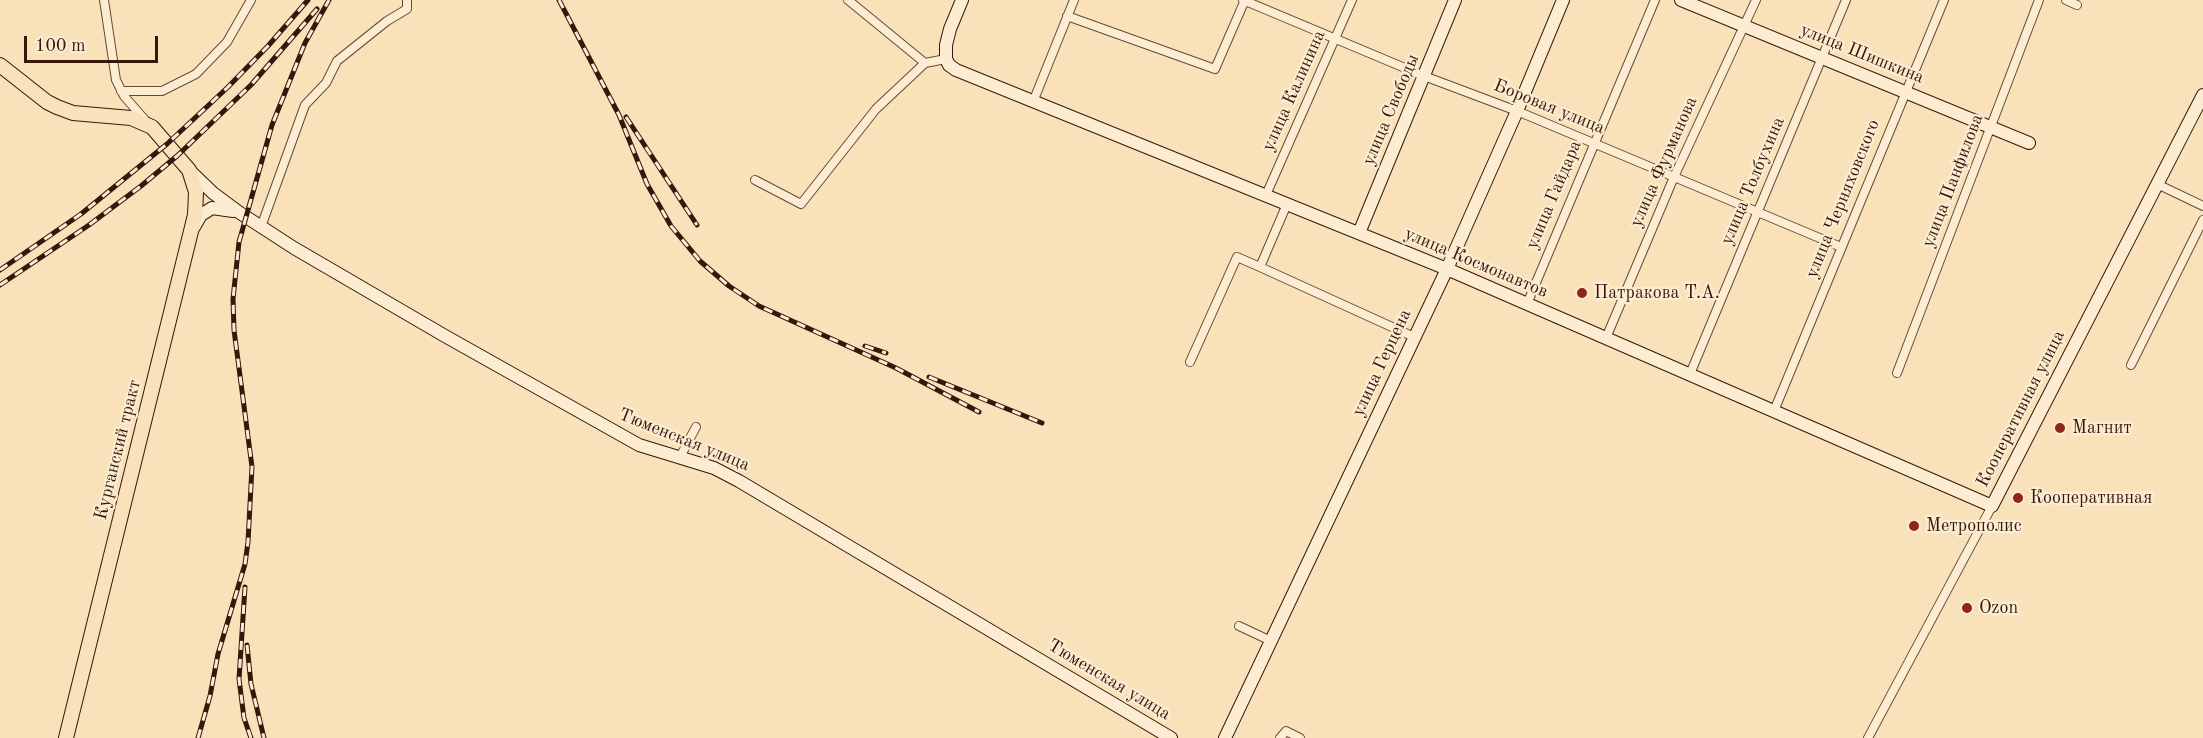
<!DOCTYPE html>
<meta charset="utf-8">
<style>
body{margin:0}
#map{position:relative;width:2203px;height:738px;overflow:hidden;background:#f9e1ba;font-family:"Old Standard TT",serif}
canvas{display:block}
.scale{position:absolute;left:24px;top:36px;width:134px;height:27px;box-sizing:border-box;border:3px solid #361709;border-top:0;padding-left:8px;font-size:18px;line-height:21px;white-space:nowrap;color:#361709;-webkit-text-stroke:4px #fbecd2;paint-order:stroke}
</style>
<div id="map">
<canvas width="2203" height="738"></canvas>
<div class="scale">100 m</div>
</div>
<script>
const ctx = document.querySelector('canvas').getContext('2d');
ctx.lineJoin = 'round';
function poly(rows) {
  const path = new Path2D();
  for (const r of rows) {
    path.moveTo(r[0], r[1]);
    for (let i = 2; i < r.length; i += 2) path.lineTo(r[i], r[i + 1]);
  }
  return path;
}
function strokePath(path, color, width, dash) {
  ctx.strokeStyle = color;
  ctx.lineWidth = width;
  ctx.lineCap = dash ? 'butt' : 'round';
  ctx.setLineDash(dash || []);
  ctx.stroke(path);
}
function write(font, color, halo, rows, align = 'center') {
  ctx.font = font + ' "Old Standard TT",serif';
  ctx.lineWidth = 4.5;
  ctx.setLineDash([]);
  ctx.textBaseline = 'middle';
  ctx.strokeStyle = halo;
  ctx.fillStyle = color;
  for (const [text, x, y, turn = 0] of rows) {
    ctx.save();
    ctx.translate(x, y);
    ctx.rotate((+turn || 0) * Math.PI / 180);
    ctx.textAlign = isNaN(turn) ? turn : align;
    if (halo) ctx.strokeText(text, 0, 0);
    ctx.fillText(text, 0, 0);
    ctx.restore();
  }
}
const street = poly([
 [104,0,116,80,124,96,145,120],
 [848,0,925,63,946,59],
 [1243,0,1424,76,1517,111,1841,247],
 [2066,0,2077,5],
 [1067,16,1215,69,1245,0],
 [121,91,162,91,196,74,227,42,251,0],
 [1033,102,1074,0],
 [755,180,801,204,876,109,925,63],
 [2157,184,2203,206],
 [1266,195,1352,0],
 [1287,204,1260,267,1414,337],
 [261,227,305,105,326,83,337,61,387,21,407,9,407,0],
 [1527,304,1655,0],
 [1606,338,1674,177,1756,0],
 [1190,362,1237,257,1260,267],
 [2131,365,2203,220],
 [1897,373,2039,0],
 [1690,374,1846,0],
 [1774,411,1944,0],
 [680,457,696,427],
 [1239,626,1271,641],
 [1280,738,1286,731,1300,738],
 [1868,738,1992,506]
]);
const secondary = poly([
 [962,0,950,29,946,45,946,59,949,65,956,70,1447,269,1992,506,2203,95],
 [1681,0,2029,143],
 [189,170,213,193,240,213,294,248,445,336,639,445,714,468,739,481,1171,738],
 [194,227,201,215,212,208,233,211],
 [1359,233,1455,0],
 [1225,738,1447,269,1517,111,1563,0]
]);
const primary = poly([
 [0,65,47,102,57,107,73,113,131,118,152,127,189,170,196,192,195,215,66,738]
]);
strokePath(street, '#674a35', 10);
strokePath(secondary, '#361709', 14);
strokePath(primary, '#361709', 16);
strokePath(street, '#fbecd2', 8);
strokePath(secondary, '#fbecd2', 12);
strokePath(primary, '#f9e1ba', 14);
const rail = poly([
 [559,0,619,115,647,184,671,226,700,261,729,286,759,306,896,368,979,412],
 [626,117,697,225],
 [0,270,81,214,167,144,228,87,268,46,308,0],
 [0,285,89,225,141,186,177,156,251,85,317,9],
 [865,346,886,353],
 [929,377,1042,423],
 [245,587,239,679,244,718,251,738],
 [247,645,251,684,264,738],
 [198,738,210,696,218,654,245,564,248,542,252,467,234,330,233,299,239,242,272,125,305,43,329,0]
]);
strokePath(rail, '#361709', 5);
strokePath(rail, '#fbecd2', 3, [9]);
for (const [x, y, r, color] of [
 [1582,293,6,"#8f2418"],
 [2060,428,6,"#8f2418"],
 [2018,498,6,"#8f2418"],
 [1914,526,6,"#8f2418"],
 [1967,608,6,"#8f2418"]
]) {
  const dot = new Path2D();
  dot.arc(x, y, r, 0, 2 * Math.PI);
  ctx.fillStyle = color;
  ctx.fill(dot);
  strokePath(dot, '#fbecd2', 2);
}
write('18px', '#361709', '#fbecd2', [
 ["улица Шишкина",1862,54,22],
 ["улица Калинина",1294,91,-66],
 ["Боровая улица",1549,107,22],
 ["улица Свободы",1391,110,-67],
 ["улица Фурманова",1664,162,-66],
 ["улица Толбухина",1753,181,-67],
 ["улица Панфилова",1953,181,-69],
 ["улица Гайдара",1554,195,-67],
 ["улица Черняховского",1843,199,-68],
 ["улица Космонавтов",1476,263,23],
 ["улица Герцена",1382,363,-65],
 ["Кооперативная улица",2021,409,-63],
 ["Тюменская улица",684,440,22],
 ["Курганский тракт",118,450,-76],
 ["Тюменская улица",1109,680,31]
]);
write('18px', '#361709', '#fbecd2', [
 ["Патракова Т.А.",1594,293],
 ["Магнит",2072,428],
 ["Кооперативная",2030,498],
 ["Метрополис",1926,526],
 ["Ozon",1979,608]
], 'left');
</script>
